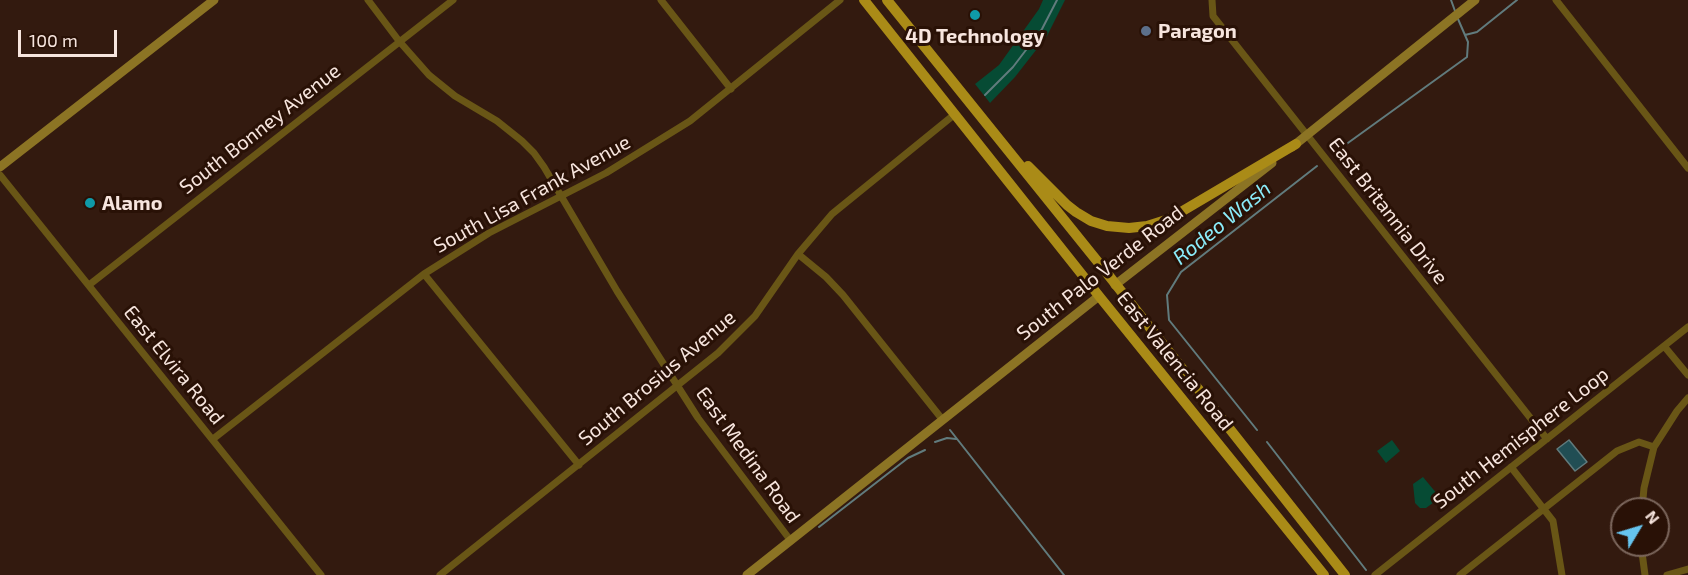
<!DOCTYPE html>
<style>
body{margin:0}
#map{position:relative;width:1688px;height:575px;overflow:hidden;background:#331a0f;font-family:"Exo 2",sans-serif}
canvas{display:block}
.north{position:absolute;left:1610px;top:497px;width:60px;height:60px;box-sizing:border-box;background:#291106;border:2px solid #7b665c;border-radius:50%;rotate:52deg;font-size:16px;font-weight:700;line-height:24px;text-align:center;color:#f7e5de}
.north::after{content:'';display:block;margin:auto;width:21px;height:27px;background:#66c4ef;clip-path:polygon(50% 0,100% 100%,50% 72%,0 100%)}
.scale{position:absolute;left:18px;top:30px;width:99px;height:27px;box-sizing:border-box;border:3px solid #f7e5de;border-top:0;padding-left:8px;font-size:18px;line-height:21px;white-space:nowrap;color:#f7e5de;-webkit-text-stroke:4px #291106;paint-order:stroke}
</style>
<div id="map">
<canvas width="1688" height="575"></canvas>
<div class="north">N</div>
<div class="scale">100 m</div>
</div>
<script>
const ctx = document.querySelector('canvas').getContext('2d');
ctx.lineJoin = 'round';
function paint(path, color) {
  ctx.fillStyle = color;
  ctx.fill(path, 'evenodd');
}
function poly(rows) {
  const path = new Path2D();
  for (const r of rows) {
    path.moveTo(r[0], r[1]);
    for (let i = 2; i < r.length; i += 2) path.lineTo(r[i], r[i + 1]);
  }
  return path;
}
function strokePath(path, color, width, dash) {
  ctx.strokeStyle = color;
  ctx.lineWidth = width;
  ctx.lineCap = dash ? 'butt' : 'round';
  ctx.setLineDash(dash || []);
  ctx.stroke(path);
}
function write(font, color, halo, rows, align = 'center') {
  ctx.font = font + ' "Exo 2",sans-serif';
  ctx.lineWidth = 6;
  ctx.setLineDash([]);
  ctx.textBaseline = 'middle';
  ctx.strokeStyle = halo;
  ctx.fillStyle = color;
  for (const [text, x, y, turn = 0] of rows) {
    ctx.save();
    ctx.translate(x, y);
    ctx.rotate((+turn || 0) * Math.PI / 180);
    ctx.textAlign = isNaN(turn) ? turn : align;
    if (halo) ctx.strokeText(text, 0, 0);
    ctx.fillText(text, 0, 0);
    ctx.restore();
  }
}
paint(poly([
 [1043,0,1065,0,1047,36,1015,77,990,103,975,84,999,65,1039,9],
 [1392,440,1400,451,1386,463,1377,451],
 [1423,477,1438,495,1437,500,1426,508,1420,508,1415,503,1413,484]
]), '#064b34');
const water = poly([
 [1569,440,1587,462,1575,471,1557,449,1569,440]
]);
paint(water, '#214e54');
strokePath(water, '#617b7d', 1.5);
strokePath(poly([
 [1451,0,1455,11],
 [1465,35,1477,32,1517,0],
 [985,95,1013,67,1042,29,1057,0],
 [1334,153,1467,57,1468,42,1458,19],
 [950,430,1064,575],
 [1257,430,1169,320,1167,295,1181,272,1317,166],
 [935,442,947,438,956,439],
 [1267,442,1366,570],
 [819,527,908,458,925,450]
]), '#617b7d', 2);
strokePath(poly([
 [368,0,399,41,429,75,455,96,497,121,522,141,534,153,544,167,617,291,698,418,791,541],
 [661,0,731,89],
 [1212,0,1213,16,1547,439],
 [1556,0,1688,168],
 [0,175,321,575],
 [798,254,826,277,843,295,942,419],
 [424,274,579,465],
 [89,285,453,0],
 [1664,346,1688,375],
 [213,439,424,274,489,233,606,173,690,121,840,0],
 [1511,467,1553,521,1562,575],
 [1642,509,1644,488,1654,447,1677,411,1688,398],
 [1641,545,1645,575],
 [440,575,718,353,755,316,798,254,832,214,955,114],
 [1375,575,1688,327],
 [1460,575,1617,451,1639,442,1654,447],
 [1667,575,1688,569]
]), '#695616', 7);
strokePath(poly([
 [1292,147,1475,0],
 [0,167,214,0],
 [1115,285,1272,163],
 [747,575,1099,296]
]), '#8c7424', 9);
strokePath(poly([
 [864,0,1099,296,1324,575],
 [887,0,1106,272,1345,575],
 [1028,166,1067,205,1076,212,1091,221,1107,226,1129,228,1147,226,1169,219,1296,144]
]), '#aa8b17', 10);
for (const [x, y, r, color] of [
 [975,15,6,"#0f9aa8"],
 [1146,31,6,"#5c6f8a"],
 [90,203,6,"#0f9aa8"]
]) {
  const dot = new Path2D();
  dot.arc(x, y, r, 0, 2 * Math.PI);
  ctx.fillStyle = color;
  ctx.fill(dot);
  strokePath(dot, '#291106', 2);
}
write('bold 20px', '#f7e5de', '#291106', [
 ["Paragon",1158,31],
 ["4D Technology",975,36,"center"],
 ["Alamo",102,203]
], 'left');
write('20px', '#f7e5de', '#291106', [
 ["South Bonney Avenue",260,129,-38],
 ["South Lisa Frank Avenue",532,194,-29],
 ["East Britannia Drive",1388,211,52],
 ["South Palo Verde Road",1100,273,-38],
 ["East Valencia Road",1175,361,51],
 ["East Elvira Road",174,365,51],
 ["South Brosius Avenue",657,378,-40],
 ["South Hemisphere Loop",1521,438,-38],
 ["East Medina Road",748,455,54]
]);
write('italic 21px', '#8becfa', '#291106', [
 ["Rodeo Wash",1222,223,-39]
]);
</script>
